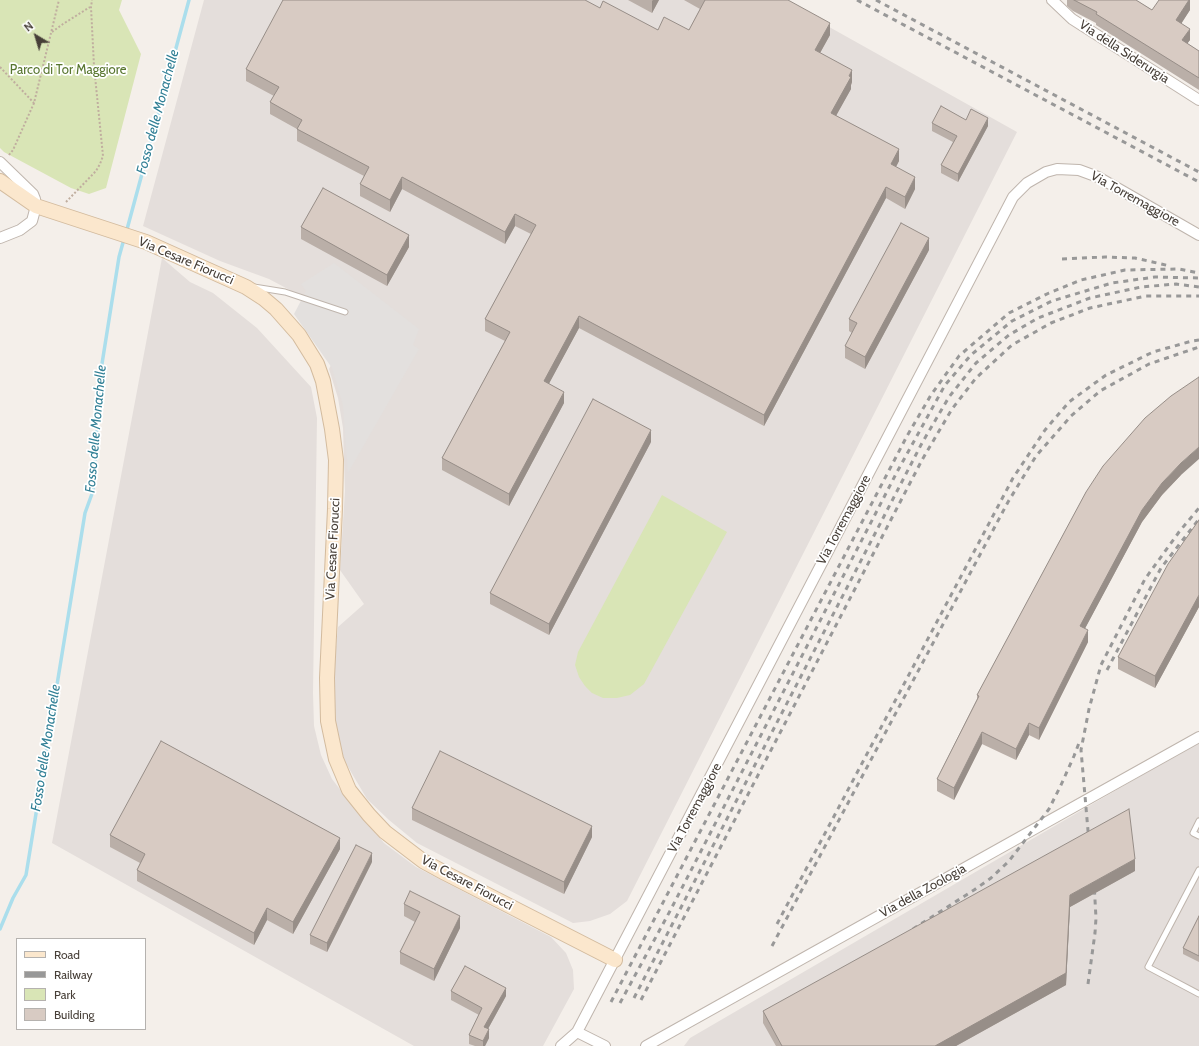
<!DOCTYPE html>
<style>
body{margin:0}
#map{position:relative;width:1199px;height:1046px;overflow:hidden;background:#f4efea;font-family:Cabin,sans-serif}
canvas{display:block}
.legend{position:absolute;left:16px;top:938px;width:130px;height:92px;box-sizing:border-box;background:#fff;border:1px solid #b5b2af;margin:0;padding:5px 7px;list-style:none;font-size:12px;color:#473f38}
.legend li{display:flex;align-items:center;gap:8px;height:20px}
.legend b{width:20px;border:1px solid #b5b2af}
.north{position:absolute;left:16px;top:16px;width:40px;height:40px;-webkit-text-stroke:3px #fff;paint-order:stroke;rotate:322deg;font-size:11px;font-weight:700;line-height:16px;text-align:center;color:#473f38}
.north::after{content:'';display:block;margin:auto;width:14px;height:18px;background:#473f38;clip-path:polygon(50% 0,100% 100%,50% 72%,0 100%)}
</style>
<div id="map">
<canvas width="1199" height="1046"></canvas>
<ul class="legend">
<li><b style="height:5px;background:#fbe7cd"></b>Road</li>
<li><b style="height:5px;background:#989898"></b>Railway</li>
<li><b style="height:11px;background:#d9e5b6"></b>Park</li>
<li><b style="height:11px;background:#d8cbc3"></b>Building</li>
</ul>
<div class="north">N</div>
</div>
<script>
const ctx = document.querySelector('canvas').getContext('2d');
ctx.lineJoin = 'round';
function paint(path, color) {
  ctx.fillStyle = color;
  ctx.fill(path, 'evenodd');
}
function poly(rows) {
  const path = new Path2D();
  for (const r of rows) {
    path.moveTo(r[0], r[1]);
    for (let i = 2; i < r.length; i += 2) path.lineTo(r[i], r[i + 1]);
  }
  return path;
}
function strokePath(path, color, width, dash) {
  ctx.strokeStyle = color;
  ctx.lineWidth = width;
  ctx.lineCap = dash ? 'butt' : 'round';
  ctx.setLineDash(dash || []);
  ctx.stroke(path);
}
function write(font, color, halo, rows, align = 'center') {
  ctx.font = font + ' Cabin,sans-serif';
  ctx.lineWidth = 3.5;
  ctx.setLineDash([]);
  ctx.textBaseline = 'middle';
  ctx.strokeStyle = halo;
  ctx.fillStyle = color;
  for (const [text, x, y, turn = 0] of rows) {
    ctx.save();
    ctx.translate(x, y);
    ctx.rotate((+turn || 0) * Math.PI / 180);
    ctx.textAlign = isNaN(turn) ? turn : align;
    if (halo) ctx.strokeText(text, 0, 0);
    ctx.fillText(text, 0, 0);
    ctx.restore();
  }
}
paint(poly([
 [204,0,781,0,1017,132,627,901,610,914,590,921,573,923,417,843,389,820,367,799,344,760,336,726,333,676,338,627,364,604,340,570,345,491,343,428,338,398,329,369,352,323,269,279,220,261,143,226],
 [162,258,190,282,213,293,257,328,311,387,317,418,313,693,314,726,321,755,332,779,352,805,384,843,416,867,551,937,566,953,573,970,574,989,543,1046,414,1046,52,843],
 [1199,742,1199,1046,684,1046,690,1038]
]), '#e4dedb');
paint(poly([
 [0,0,122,0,119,10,141,54,106,188,89,194,71,188,4,152,0,148],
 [662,495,727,532,644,684,630,695,617,698,603,698,592,693,585,686,579,677,575,665,578,652]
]), '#d9e5b6');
paint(poly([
 [334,263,419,329,413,345,419,349,348,473,343,405,332,368,294,314,306,291,301,284]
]), '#e3e0de');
strokePath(poly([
 [126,233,189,0],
 [0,929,13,898,26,875,85,513,93,491,101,370,119,257,124,239]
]), '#abdeec', 3.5);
const lane = poly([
 [254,287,285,292,345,312],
 [1199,821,1193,833,1199,836],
 [1199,870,1148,967,1199,994]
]);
const street = poly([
 [1052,0,1072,19,1199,100],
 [0,162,33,194,35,199,36,206,32,221,20,230,0,238],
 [577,1032,605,1046],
 [561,1046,577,1032,1013,197,1027,183,1046,172,1057,169,1079,170,1098,177,1199,235],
 [646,1046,1199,737]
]);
const secondary = poly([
 [0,181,36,206,146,242,246,287,263,298,276,309,299,335,317,364,323,381,332,429,336,460,335,509,327,678,328,721,336,759,349,790,369,815,385,832,423,861,445,873,615,960]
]);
strokePath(lane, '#bfb5ad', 7);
strokePath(street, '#bfb5ad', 12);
strokePath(secondary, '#d3bb9e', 16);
strokePath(poly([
 [52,32,63,24,90,7],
 [0,67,34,103],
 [9,155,13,150,34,103,59,0],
 [66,202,96,171,100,164,103,156,94,66,91,7,92,0]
]), '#c0ae9f', 2, [2, 2]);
strokePath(lane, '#fff', 5);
strokePath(street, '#fff', 10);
strokePath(secondary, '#fbe7cd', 14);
strokePath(poly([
 [857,0,1199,182],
 [876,0,1199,172],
 [1062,259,1105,257,1135,258,1170,266],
 [1107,670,1161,568,1199,519],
 [1089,842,1081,750,1089,709,1101,665,1145,579,1179,532,1199,508],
 [777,924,1013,478,1045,430,1069,402,1106,375,1153,352,1192,341,1199,340],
 [913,929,974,890,991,878,1009,861,1049,809,1061,785,1074,756,1079,743],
 [772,946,1008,502,1036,456,1071,416,1100,391,1149,364,1199,347],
 [1088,984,1095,933,1096,918,1094,882],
 [634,998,922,443,949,397,976,363,1009,335,1038,318,1090,298,1141,287,1176,284,1199,287],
 [641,1000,922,460,952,409,976,378,1012,345,1051,323,1090,308,1146,296,1199,296],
 [611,1002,907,436,931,395,959,356,1009,313,1049,293,1081,280,1125,270,1179,269,1199,273],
 [620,1003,670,911,897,472,945,385,971,355,1012,321,1052,301,1112,283,1155,277,1199,278]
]), '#989898', 3, [5, 5]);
paint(poly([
 [628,0,659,0,652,13],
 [684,0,788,0,830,35,820,53,852,82,851,85,851,89,836,115,899,161,896,167,915,189,905,209,886,198,764,426,579,328,549,383,564,403,509,506,442,470,442,458,505,341,485,331,485,319,531,234,515,226,505,244,402,189,390,212,360,196,360,184,364,176,297,141,297,129,270,114,270,102,274,96,246,81,246,69,600,8,658,30,689,30,700,9],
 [1067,0,1136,0,1152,10,1190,0,1190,10,1181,23,1190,40,1187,43,1199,51,1199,90,1096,25,1096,23,1073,11,1067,6],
 [966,120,988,126,958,182,941,173,941,165,953,142,932,131,932,123],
 [301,227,409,247,387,286,301,239],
 [929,250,865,369,845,358,845,346,852,333,849,331,849,319],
 [651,442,549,635,490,604,490,593],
 [1181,475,1162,495,1142,522,1085,628,1088,642,1039,740,1029,735,1016,760,982,744,954,800,937,791,937,779,977,699,977,695,1086,492],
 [1199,520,1199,607,1155,688,1118,669,1118,657],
 [412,808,592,837,564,894,412,820],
 [110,835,340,849,293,934,267,920,254,945,137,881,137,870,140,863,110,847],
 [372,862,327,952,310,944,310,935],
 [1135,871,1070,907,1066,985,956,1046,776,1046,763,1023,763,1011],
 [404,904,460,928,434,981,400,964,400,952,415,922,404,916],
 [1199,916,1199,962,1183,954,1183,948],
 [451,991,506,996,488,1029,489,1038,485,1046,475,1046,469,1044,469,1035,479,1015,451,1000]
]), '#baafa8');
paint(poly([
 [653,0,659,0,652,13,652,1],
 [1189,0,1190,0,1190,10,1176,32,1176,20],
 [830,23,830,35,815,62,815,50],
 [1190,29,1190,40,1182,51,1182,40],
 [852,70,852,82,851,85,851,89,831,125,831,113],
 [988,118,988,126,958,182,958,174],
 [899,149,899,161,891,176,891,164],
 [402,177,402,189,390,212,390,200],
 [915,177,915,189,905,209,905,197],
 [886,187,886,198,764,426,764,415],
 [515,214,515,226,505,244,505,232],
 [409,235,409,247,387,286,387,275],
 [929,238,929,250,865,369,865,357],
 [579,316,579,328,544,393,544,381],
 [564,392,564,403,509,506,509,494],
 [651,430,651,442,549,635,549,624],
 [1199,447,1199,459,1181,475,1162,495,1142,522,1080,638,1080,626,1142,510,1162,483,1181,463],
 [1199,595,1199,607,1155,688,1155,676],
 [1088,630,1088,642,1039,740,1039,728],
 [1029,723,1029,735,1016,760,1016,749],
 [982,732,982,744,954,800,954,788],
 [592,826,592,837,564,894,564,882],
 [340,838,340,849,293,934,293,922],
 [372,853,372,862,327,952,327,943],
 [1135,859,1135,871,1070,907,1066,985,956,1046,935,1046,1070,895],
 [267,908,267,920,254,945,254,933],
 [460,916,460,928,434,981,434,969],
 [506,988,506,996,484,1036,484,1027],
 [489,1029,489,1038,485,1046,483,1046,483,1041]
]), '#978e88');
const building = poly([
 [283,0,585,0,600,8,603,1,658,30,664,17,689,30,705,0,788,0,830,23,815,50,852,70,849,76,851,77,831,113,899,149,891,164,915,177,905,197,886,187,764,415,579,316,544,381,564,392,509,494,442,458,510,332,485,319,536,225,515,214,505,232,402,177,390,200,360,184,369,167,297,129,302,120,270,102,279,87,246,69,283,0],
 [1074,0,1136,0,1152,10,1159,0,1189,0,1176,20,1190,29,1182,40,1199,51,1199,78,1096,14,1097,12,1074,0],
 [941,106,966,120,971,109,988,118,958,174,941,165,957,136,932,123,941,106],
 [323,188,409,235,387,275,301,227,323,188],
 [901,223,929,238,865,357,845,346,857,323,849,319,901,223],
 [1199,377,1199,447,1181,463,1162,483,1142,510,1080,626,1088,630,1039,728,1029,723,1016,749,982,732,954,788,937,779,979,696,977,695,1086,492,1103,466,1145,418,1171,396,1199,377],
 [593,399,651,430,549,624,490,593,593,399],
 [1199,520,1199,595,1155,676,1118,657,1168,564,1199,520],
 [161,741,340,838,293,922,267,908,254,933,137,870,145,854,110,835,161,741],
 [440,751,592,826,564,882,412,808,440,751],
 [1129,809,1135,859,1070,895,1066,973,935,1046,782,1046,763,1011,1129,809],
 [356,845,372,853,327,943,310,935,356,845],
 [410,891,460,916,434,969,400,952,420,912,404,904,410,891],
 [1199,916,1199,956,1183,948,1199,916],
 [465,966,506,988,484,1027,489,1029,483,1041,469,1035,482,1008,451,991,465,966]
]);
paint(building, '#d8cbc3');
strokePath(building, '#978e88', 1);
write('13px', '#473f38', '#fff', [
 ["Via della Siderurgia",1124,52,33],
 ["Via Torremaggiore",1135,199,29],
 ["Via Cesare Fiorucci",186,261,23],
 ["Via Torremaggiore",844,520,-62],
 ["Via Cesare Fiorucci",333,549,-87],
 ["Via Torremaggiore",695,808,-62],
 ["Via Cesare Fiorucci",467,883,28],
 ["Via della Zoologia",923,891,-29]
]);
write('13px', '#58762f', '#fff', [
 ["Parco di Tor Maggiore",68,70]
]);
write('italic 14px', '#328096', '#fff', [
 ["Fosso delle Monachelle",158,112,-75],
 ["Fosso delle Monachelle",96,429,-85],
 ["Fosso delle Monachelle",46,748,-81]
]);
</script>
